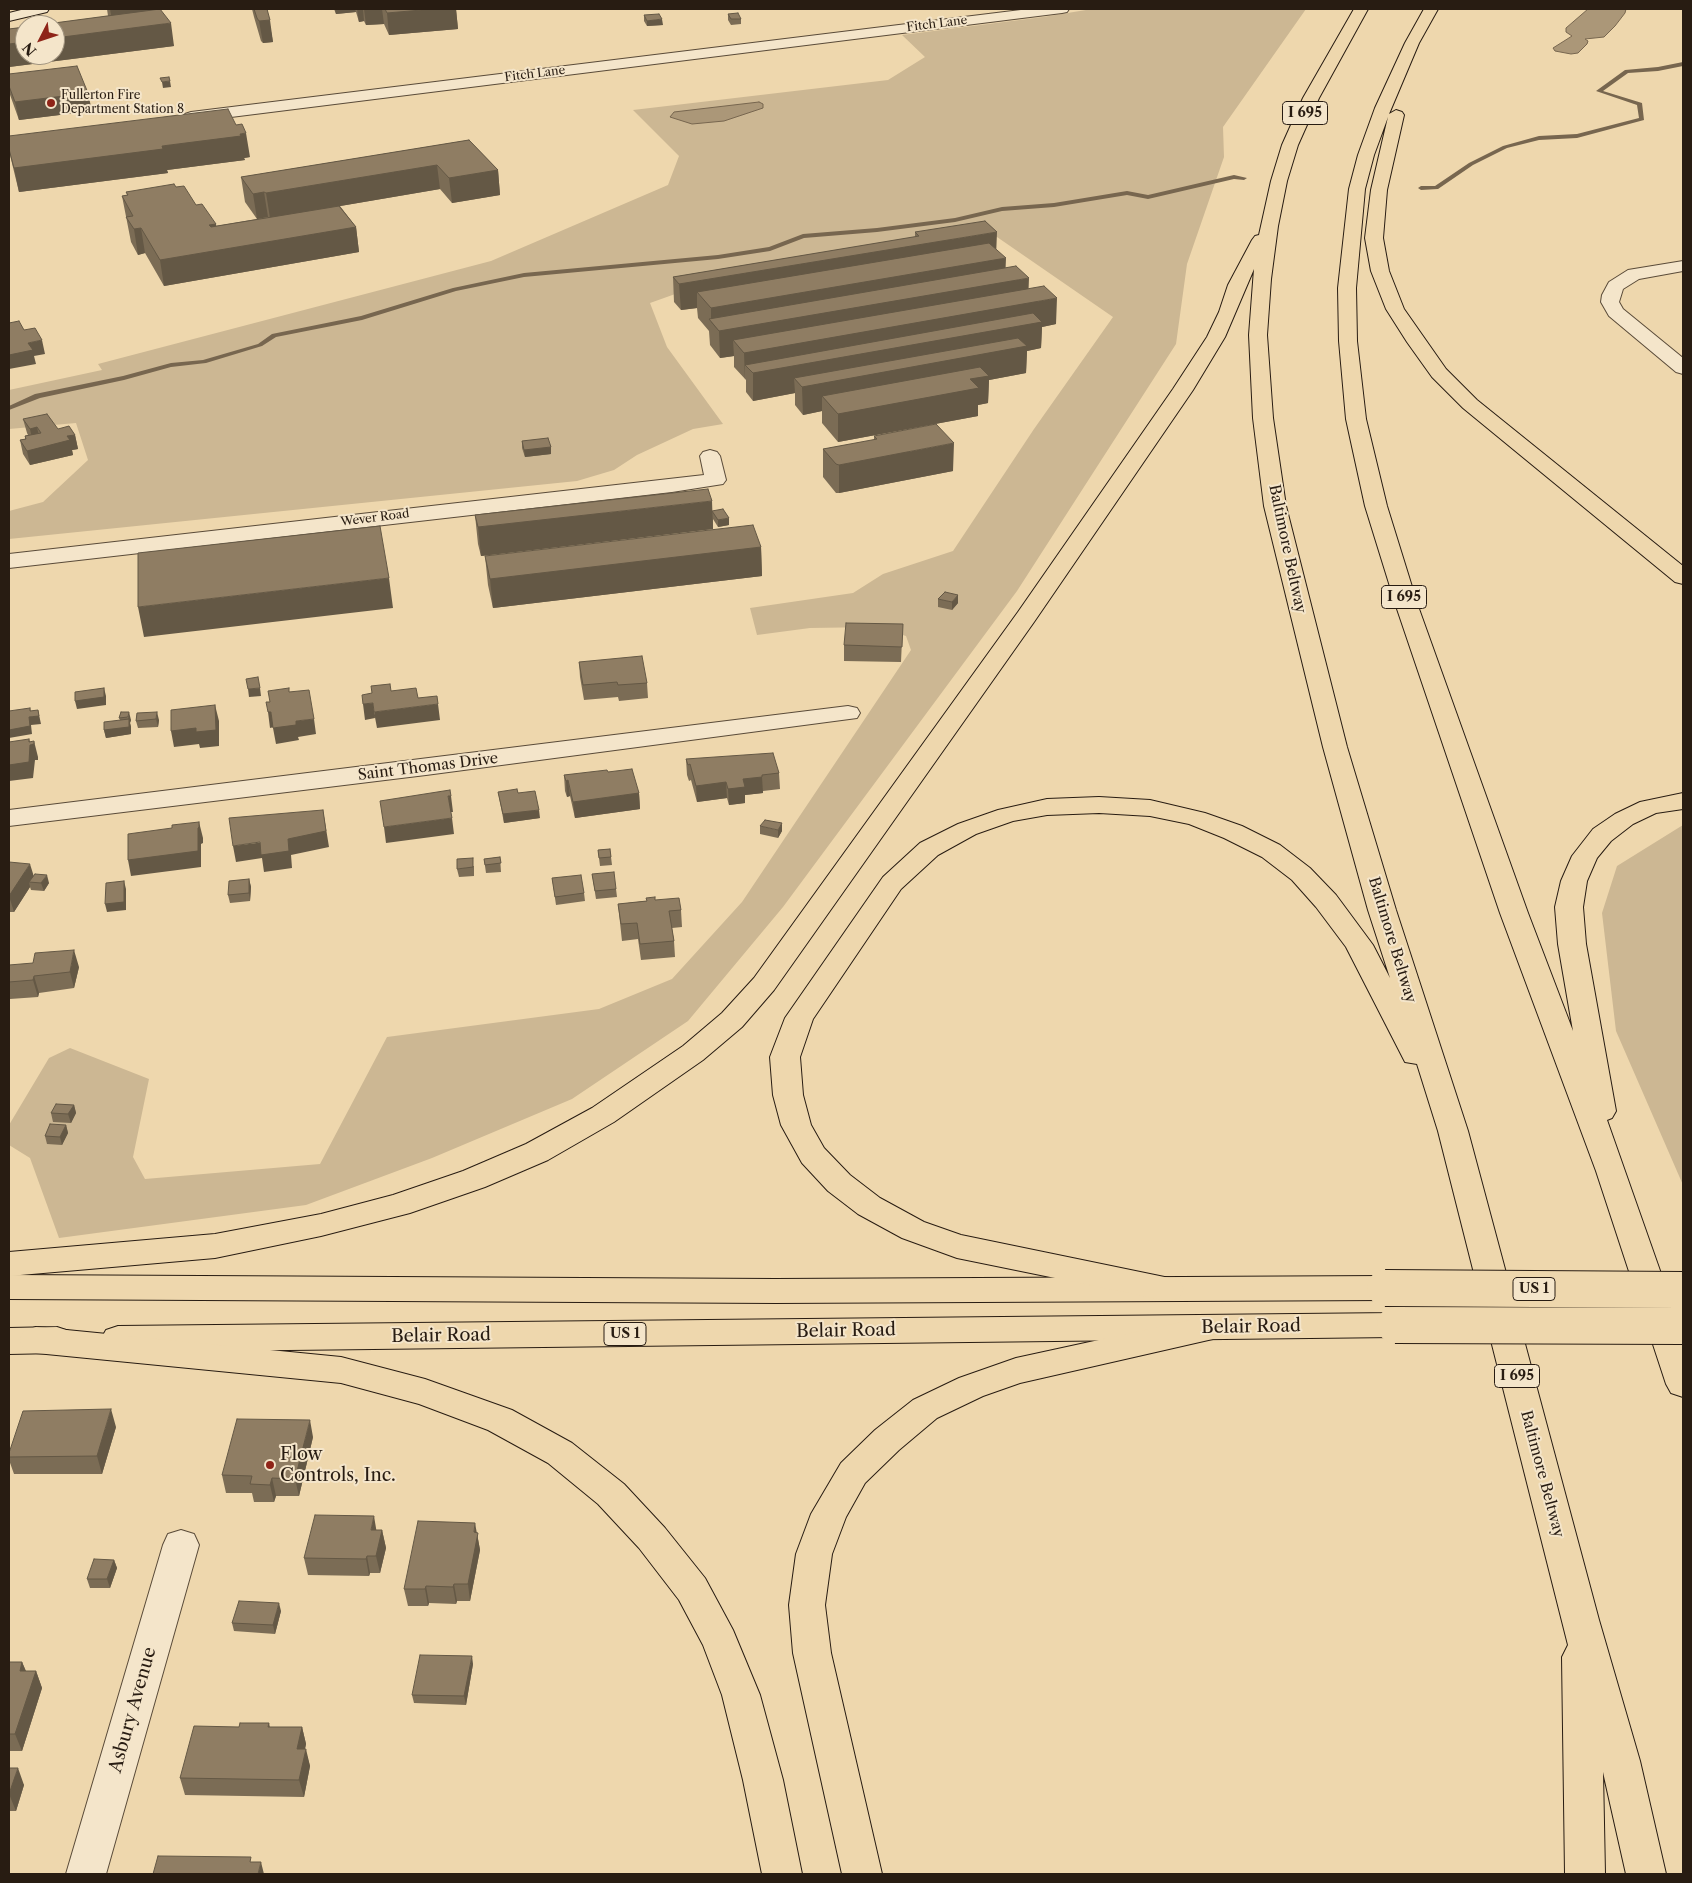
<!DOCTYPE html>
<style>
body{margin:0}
#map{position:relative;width:1692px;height:1883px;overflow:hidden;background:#eed7ad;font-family:"Libre Caslon Text",serif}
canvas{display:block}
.frame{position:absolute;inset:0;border:10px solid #281c12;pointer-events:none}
.north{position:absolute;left:15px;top:15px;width:50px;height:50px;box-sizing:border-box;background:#f4e5ca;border:1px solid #a29580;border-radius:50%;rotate:229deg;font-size:14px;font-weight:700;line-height:20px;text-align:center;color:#281c12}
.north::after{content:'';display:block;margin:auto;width:18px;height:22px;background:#8f2418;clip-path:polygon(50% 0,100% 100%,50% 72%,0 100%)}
</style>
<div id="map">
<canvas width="1692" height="1883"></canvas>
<div class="frame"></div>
<div class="north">N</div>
</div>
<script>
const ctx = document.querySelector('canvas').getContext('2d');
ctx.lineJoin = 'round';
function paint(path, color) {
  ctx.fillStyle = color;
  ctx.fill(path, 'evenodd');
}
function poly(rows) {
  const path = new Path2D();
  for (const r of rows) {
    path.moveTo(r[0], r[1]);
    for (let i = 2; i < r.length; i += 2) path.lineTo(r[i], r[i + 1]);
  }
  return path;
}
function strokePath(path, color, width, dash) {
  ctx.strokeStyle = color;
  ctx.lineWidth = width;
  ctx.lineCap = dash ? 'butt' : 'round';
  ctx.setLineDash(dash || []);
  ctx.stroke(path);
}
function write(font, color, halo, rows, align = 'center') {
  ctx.font = font + ' "Libre Caslon Text",serif';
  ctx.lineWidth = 4;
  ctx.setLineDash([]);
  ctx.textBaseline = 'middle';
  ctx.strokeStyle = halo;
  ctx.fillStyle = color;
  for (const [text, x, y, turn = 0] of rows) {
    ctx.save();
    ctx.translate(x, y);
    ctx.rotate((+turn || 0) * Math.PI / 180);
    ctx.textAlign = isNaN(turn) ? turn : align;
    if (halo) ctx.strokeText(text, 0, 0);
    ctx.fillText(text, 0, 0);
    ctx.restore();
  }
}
paint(poly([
 [1092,9,1306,9,1223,127,1224,157,1187,264,1176,344,1017,591,783,907,688,1021,572,1099,432,1158,306,1205,59,1238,30,1158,9,1145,9,1125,49,1058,70,1048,149,1079,133,1157,145,1179,320,1164,387,1037,599,1009,672,979,742,902,911,650,906,636,876,627,810,628,757,635,750,608,853,593,883,574,953,551,1034,429,1113,317,997,237,692,288,650,303,667,347,723,424,693,429,637,455,614,470,577,481,9,539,9,511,43,502,88,460,76,423,9,429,9,390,102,370,98,364,491,261,668,185,679,156,633,110,888,80,925,57,902,35,1043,17],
 [1683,825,1683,1185,1616,1031,1602,913,1617,866]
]), '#ccb793');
const water = poly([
 [1588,9,1626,9,1625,13,1615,26,1604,37,1585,39,1588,41,1587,44,1578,53,1571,54,1555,51,1553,48,1572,36,1566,32,1566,28,1588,9],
 [759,102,763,104,763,108,724,121,692,124,670,117,674,112,759,102]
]);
paint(water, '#ab9778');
strokePath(water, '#77664f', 1);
paint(poly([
 [1683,62,1683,66,1658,71,1628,73,1603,91,1642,103,1644,120,1577,138,1539,140,1507,148,1473,165,1438,189,1421,190,1418,188,1421,186,1435,186,1469,163,1503,146,1539,136,1577,134,1639,118,1637,105,1596,91,1625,70,1658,67,1683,62],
 [1234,175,1247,178,1244,180,1234,179,1148,199,1127,195,1054,207,1002,211,955,222,877,232,804,238,770,251,718,259,524,277,456,291,362,320,276,337,262,346,206,363,171,367,124,380,40,398,9,410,9,406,35,394,123,376,171,363,203,360,258,344,272,334,361,316,453,288,524,273,718,255,769,247,803,234,877,228,955,218,1002,207,1054,203,1127,191,1148,195,1234,175]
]), '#77664f');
const minor = poly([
 [1029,9,1069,9,1067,12,1062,13,191,122,185,120,183,117,185,114,191,112,1029,9],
 [1683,261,1683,271,1639,279,1623,289,1619,302,1623,309,1683,358,1683,374,1676,372,1609,316,1601,302,1602,295,1609,282,1628,270,1683,261],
 [710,450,717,452,720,456,726,480,723,484,672,492,9,568,9,554,704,475,700,456,703,452,710,450],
 [848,706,857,708,860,713,857,718,426,775,9,826,9,810,848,706],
 [181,1530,194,1534,199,1545,106,1874,66,1874,163,1545,168,1534,181,1530]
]);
const secondary = poly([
 [25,9,49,9,47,12,9,21,9,13,25,9]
]);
const trunk = poly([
 [9,1275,776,1279,1385,1276,1396,1279,1401,1288,1396,1297,1385,1300,776,1303,9,1299,9,1275],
 [1395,1313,1407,1316,1411,1325,1407,1334,1395,1337,118,1352,106,1348,101,1339,106,1330,118,1326,1395,1313],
 [57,1327,69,1331,74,1340,69,1349,57,1353,9,1354,9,1328,57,1327]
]);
const motorway = poly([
 [1354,9,1368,9,1319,98,1298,145,1287,181,1278,226,1271,279,1267,335,1273,418,1286,506,1347,747,1396,910,1468,1131,1599,1620,1640,1761,1666,1874,1626,1874,1603,1772,1605,1874,1565,1874,1562,1657,1568,1645,1438,1131,1417,1064,1405,1062,1346,947,1316,907,1292,880,1262,857,1224,838,1189,824,1150,816,1099,813,1047,815,1013,821,976,834,938,855,901,889,813,1019,800,1057,803,1095,811,1125,824,1148,850,1175,880,1198,924,1222,961,1235,1179,1280,1184,1289,1179,1298,1168,1301,957,1258,902,1238,858,1214,828,1191,802,1163,781,1125,773,1095,770,1057,785,1018,883,877,920,843,958,824,998,810,1047,799,1099,797,1150,800,1205,813,1242,826,1280,845,1310,868,1336,895,1373,945,1390,978,1368,910,1323,747,1264,506,1253,418,1249,335,1254,269,1225,337,1193,390,1034,622,774,990,742,1027,703,1060,614,1122,548,1160,485,1187,410,1213,321,1236,215,1258,9,1276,9,1252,215,1234,321,1214,393,1195,463,1171,526,1144,592,1108,683,1046,722,1013,754,978,1018,612,1173,389,1207,337,1219,312,1228,285,1252,240,1255,236,1259,235,1271,181,1282,145,1303,98,1354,9],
 [1424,9,1438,9,1419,43,1389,114,1396,110,1402,112,1404,115,1387,190,1383,238,1389,271,1404,309,1446,369,1477,400,1683,566,1683,584,1675,582,1463,408,1432,377,1407,342,1386,309,1371,271,1365,238,1371,190,1388,117,1374,155,1365,189,1356,288,1357,341,1366,419,1387,506,1418,606,1528,913,1573,1031,1558,944,1555,907,1561,881,1572,856,1593,829,1615,814,1640,802,1683,793,1683,809,1656,813,1633,824,1611,841,1597,858,1587,881,1583,907,1586,944,1616,1111,1612,1118,1607,1120,1683,1336,1683,1397,1671,1393,1666,1384,1596,1171,1500,913,1396,606,1365,506,1346,419,1339,341,1338,288,1349,189,1358,155,1375,108,1405,43,1424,9],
 [1214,1315,1226,1318,1230,1327,1226,1336,1020,1383,983,1396,937,1418,899,1450,865,1483,846,1517,832,1554,825,1605,831,1653,882,1874,842,1874,793,1653,789,1605,796,1554,811,1514,841,1463,875,1430,913,1400,959,1378,1016,1358,1214,1315],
 [36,1327,341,1357,425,1379,512,1410,572,1443,624,1484,665,1528,705,1578,733,1630,760,1695,783,1780,802,1874,762,1874,743,1780,722,1695,703,1645,679,1600,639,1548,598,1504,548,1463,488,1430,419,1404,341,1383,36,1353,24,1349,19,1340,24,1331,36,1327]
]);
strokePath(minor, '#5a4b39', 2);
strokePath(secondary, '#281c12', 2);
strokePath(trunk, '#281c12', 2);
strokePath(motorway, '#281c12', 2);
paint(minor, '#f4e5ca');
paint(secondary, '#f4e5ca');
paint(trunk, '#eed7ad');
paint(motorway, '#eed7ad');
const trunkBridge = poly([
 [1385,1288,1683,1290],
 [1395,1325,1683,1326]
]);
strokePath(trunkBridge, '#281c12', 38, []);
strokePath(trunkBridge, '#eed7ad', 36);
paint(poly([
 [107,9,156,9,174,46,9,67,9,29,108,16],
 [252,9,267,9,273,42,263,43,261,41,254,17],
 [334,9,456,9,458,29,389,35,384,24,366,25,364,21,359,22,356,12,336,14],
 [728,14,741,19,741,24,731,25,728,20],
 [644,15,663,25,647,26,644,21],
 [9,74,92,111,19,120,9,92],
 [9,136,250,157,244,158,245,160,167,170,168,173,19,192,9,151],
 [469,140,498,170,500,195,452,203,440,189,340,206,356,227,359,252,164,286,145,253,138,255,131,242,122,196,127,195,126,192,176,187,196,205,216,224,216,226,269,217,268,217,257,219,245,202,241,177],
 [915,232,996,249,1005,268,1028,289,1056,324,1042,327,1041,348,1027,351,1026,373,989,380,988,403,978,405,978,416,838,442,822,423,822,411,803,415,795,405,795,393,753,401,746,392,746,380,734,367,734,356,720,358,710,345,709,331,698,318,697,308,681,310,674,302,673,277,915,237],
 [23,419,75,435,78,449,72,450,73,455,30,465,23,454,20,440,25,439,25,436,28,435,27,433],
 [874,436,953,471,839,493,836,493,823,477,823,449,874,440],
 [522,441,551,447,551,454,525,457,522,448],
 [712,511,729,525,718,527,713,519,713,529,481,556,478,544,475,515],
 [761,547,762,576,493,608,488,585,485,556],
 [938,599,958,603,952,610,938,607],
 [902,640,901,662,844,661,844,645],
 [579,662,647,683,648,698,619,701,618,697,584,700,580,677],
 [121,712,131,720,130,723,131,727,131,734,106,738,104,730,120,720,119,718],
 [137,713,159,720,158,727,138,728,136,721],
 [686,759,779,773,780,789,763,791,763,793,745,795,745,803,729,805,727,798,697,802,691,780,689,781,687,775],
 [608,772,639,793,640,809,575,818,570,796,567,797,565,791,564,775],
 [498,792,518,793,540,818,504,823],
 [760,826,782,831,778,838,760,834],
 [610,849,612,865,600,866,598,850],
 [500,857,501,872,486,873,484,859],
 [9,862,33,876,49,883,44,891,31,890,30,887,14,912,9,912],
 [474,866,474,876,459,877,457,869],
 [592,874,616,889,617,897,596,899],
 [552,878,584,893,585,901,556,905],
 [249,879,251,887,250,901,230,903,228,895],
 [655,900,681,910,682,927,672,928,674,941,675,957,641,960,638,939,622,941,618,904],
 [9,962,10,965,79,967,74,988,39,993,38,997,10,999,9,1004],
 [74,1105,76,1113,71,1123,53,1122,51,1113],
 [66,1125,68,1133,62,1145,47,1144,45,1136],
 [116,1427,102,1474,14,1474,9,1460,9,1453],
 [313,1437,299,1496,276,1496,274,1502,254,1502,252,1493,226,1493,222,1475],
 [376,1530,382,1530,386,1548,380,1573,370,1573,369,1576,308,1575,304,1558],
 [477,1533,480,1550,470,1601,457,1601,456,1604,429,1603,428,1606,408,1606,404,1589],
 [114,1560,117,1568,110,1588,90,1588,87,1579],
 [281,1611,275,1634,234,1631,232,1623],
 [9,1662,22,1662,26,1671,36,1671,42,1688,22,1751,9,1751],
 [473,1664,466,1705,414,1703,412,1695],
 [269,1723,270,1727,302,1727,306,1744,305,1749,310,1766,304,1797,185,1795,180,1778,239,1727],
 [9,1768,24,1785,16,1811,9,1811]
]), '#7b6c55');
paint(poly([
 [110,9,156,9,158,19,113,25],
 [335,9,355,9,356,12,336,14],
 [357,9,363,9,364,21,359,22],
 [364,9,382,9,384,24,366,25],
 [433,9,456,9,458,29,389,35,387,13],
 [662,19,663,25,647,26,647,21],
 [270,20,273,42,263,43,259,21],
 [171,23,174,46,9,67,9,44,25,42,25,55,55,55,55,38],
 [170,81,171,87,163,88,162,82],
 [88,93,92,111,19,120,15,102],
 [246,133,250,157,244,158,245,160,167,170,168,173,19,192,14,168],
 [437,165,440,189,270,218,266,193],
 [498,170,500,195,452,203,449,178],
 [264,192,268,217,257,219,253,194],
 [216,224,220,249,209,225],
 [356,227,359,252,164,286,160,260],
 [141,228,145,253,138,255,134,229],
 [997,232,996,257,697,292,697,308,681,310,679,284],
 [1006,258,1005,282,1029,278,1028,303,1057,298,1056,324,1042,327,1041,348,1027,351,1026,373,989,380,988,403,978,405,978,416,838,442,838,414,822,396,822,411,803,415,802,387,794,378,795,393,753,401,753,373,745,365,745,380,744,353,733,340,734,356,720,358,719,331,711,322,711,308],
 [42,340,45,354,34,356,36,364,9,369,9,355,28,343],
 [37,427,40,441,33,443,30,429],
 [75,435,78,449,72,450,73,455,30,465,27,451,67,436],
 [954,443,953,471,839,493,839,465],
 [551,447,551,454,525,457,524,450],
 [712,501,713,529,481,556,478,527],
 [729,518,729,525,718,527,718,520],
 [761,547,762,576,493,608,490,579],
 [389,578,393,608,144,637,138,607],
 [958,595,958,603,952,610,952,602],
 [104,688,106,696,106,705,77,709,75,701],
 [260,688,261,696,249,697,248,689],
 [373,703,375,718,365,720,363,704],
 [438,704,440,720,377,728,374,712],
 [215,705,219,721,219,746,200,748,199,744,174,747,171,731],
 [30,708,32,717,38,710,41,724,31,725,32,734,9,738,9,730,29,717],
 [129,712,131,720,130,723,131,727,131,734,106,738,104,730,129,723,128,717],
 [157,712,159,720,158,727,156,719],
 [268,712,271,712,274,727,270,728],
 [314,719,316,734,298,737,299,740,276,744,273,728,296,721],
 [29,739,31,745,34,741,38,757,38,760,35,760,33,778,9,781,9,765,29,742],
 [762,777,763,793,745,795,745,803,729,805,728,789,743,779],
 [568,780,570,796,567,797,566,781],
 [726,782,727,798,697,802,696,786],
 [639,793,640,809,575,818,573,802],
 [448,796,451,796,453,812,450,812],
 [323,810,329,847,291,855,292,868,264,872,262,858,236,862,233,846,288,839],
 [539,810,540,818,504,823,503,814],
 [452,818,454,834,386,843,384,827],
 [199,822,203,838,203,843,201,844,201,867,131,876,128,860,198,828],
 [782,823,782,831,778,838,778,830],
 [30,864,35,880,29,882,30,887,14,912,9,896],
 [47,875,49,883,44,891,41,883],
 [249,879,251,887,250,901,249,893],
 [124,881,126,889,126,910,107,912,105,904],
 [74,950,79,967,74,988,70,972],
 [34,976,39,993,38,997,33,980],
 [74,1105,76,1113,71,1123,68,1114],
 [66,1125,68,1133,62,1145,60,1137],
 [111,1409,116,1427,102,1474,97,1456],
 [310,1420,313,1437,299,1496,295,1479],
 [272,1478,276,1496,274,1502,270,1485],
 [374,1516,377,1534,371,1530],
 [475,1523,480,1550,470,1601,468,1584,474,1532],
 [382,1530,386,1548,380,1573,376,1556],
 [367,1556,370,1573,369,1576,366,1559],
 [114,1560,117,1568,110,1588,107,1579],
 [454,1584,457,1601,456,1604,453,1587],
 [426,1586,429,1603,428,1606,425,1589],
 [279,1603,281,1611,275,1634,273,1625],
 [472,1656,473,1664,466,1705,464,1696],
 [22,1662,29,1679,20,1671],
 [36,1671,42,1688,22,1751,15,1734],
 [302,1727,306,1744,301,1766,297,1749],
 [306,1749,310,1766,304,1797,299,1780],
 [18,1768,24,1785,16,1811,9,1794],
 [261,1862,264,1874,258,1874]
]), '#645845');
const building = poly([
 [160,9,171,23,55,38,55,25,39,25,160,9],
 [254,9,267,9,270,20,259,21,257,18,254,9],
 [385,9,433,9,387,13,385,9],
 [738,13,741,19,731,19,728,14,738,13],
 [659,14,662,19,647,21,644,15,659,14],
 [25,27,25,42,9,44,9,29,25,27],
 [77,66,88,93,15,102,9,86,9,74,77,66],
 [169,77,170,81,162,82,160,78,169,77],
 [228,109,236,125,242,124,246,133,240,134,241,136,162,146,163,149,14,168,9,149,9,136,228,109],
 [469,140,498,170,449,178,437,165,266,193,264,192,253,194,241,177,469,140],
 [174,184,176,187,184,186,196,205,202,204,216,224,209,225,211,227,339,206,356,227,160,260,141,228,134,229,126,217,133,216,122,196,128,195,126,192,174,184],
 [985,221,997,232,679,284,673,277,919,236,915,232,985,221],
 [989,243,1006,258,711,308,697,292,989,243],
 [1016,266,1029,278,719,331,709,319,1016,266],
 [1044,286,1057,298,744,353,733,340,1044,286],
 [1033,313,1042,322,753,373,745,365,1033,313],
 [19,321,24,330,35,328,42,340,28,343,33,350,9,355,9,323,19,321],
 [1018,338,1027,346,802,387,794,378,1018,338],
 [980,367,989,376,970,379,979,388,838,414,822,396,980,367],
 [47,414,58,429,69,426,75,435,67,436,70,440,27,451,20,440,26,439,25,436,41,433,37,427,30,429,23,419,47,414],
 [936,424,954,443,839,465,836,464,823,449,877,439,874,436,936,424],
 [548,438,551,447,524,450,522,441,548,438],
 [708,489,712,501,478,527,475,515,708,489],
 [723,509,729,518,718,520,712,511,723,509],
 [753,525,761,547,490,579,485,556,753,525],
 [380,526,389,578,138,607,138,553,380,526],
 [945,592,958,595,952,602,938,599,945,592],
 [846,623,903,624,902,647,844,645,846,623],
 [642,656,647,683,618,685,617,682,583,685,579,662,642,656],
 [258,677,260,688,248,689,246,679,258,677],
 [390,684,391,691,416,688,418,698,437,696,438,704,374,712,373,703,363,704,362,695,372,693,371,686,390,684],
 [104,688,104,697,75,701,75,692,104,688],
 [289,688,289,692,309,690,314,719,296,721,296,725,273,728,271,712,268,712,266,702,270,702,268,691,289,688],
 [215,705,216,730,196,732,196,728,171,731,171,710,215,705],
 [30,708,30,711,38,710,39,716,29,717,30,726,9,730,9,711,30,708],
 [121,712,129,712,128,717,119,718,121,712],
 [157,712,156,719,136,721,137,713,157,712],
 [129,719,129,727,104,730,104,722,129,719],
 [29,739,29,742,34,741,34,744,30,745,29,762,9,765,9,742,29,739],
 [773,753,779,773,762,775,762,777,743,779,745,787,728,789,726,782,696,786,690,764,688,765,686,759,773,753],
 [632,769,639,793,573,802,568,780,566,781,564,775,607,770,608,772,632,769],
 [517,789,518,793,535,791,539,810,503,814,498,792,517,789],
 [450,790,451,796,448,796,452,818,384,827,380,801,450,790],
 [323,810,326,831,288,839,289,851,261,855,260,842,233,846,229,818,323,810],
 [765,820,782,823,778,830,760,826,765,820],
 [199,822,199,827,198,828,198,851,128,860,128,834,172,828,172,825,199,822],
 [610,849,611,857,599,858,598,850,610,849],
 [500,857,501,863,485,865,484,859,500,857],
 [473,858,473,867,457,869,457,859,473,858],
 [9,862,30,864,9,896,9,862],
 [614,872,616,889,595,891,592,874,614,872],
 [35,874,47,875,41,883,29,882,35,874],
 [581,875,584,893,555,897,552,878,581,875],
 [249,879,249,893,228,895,229,881,249,879],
 [124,881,124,902,105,904,106,883,124,881],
 [655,897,655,900,679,898,681,910,669,911,674,941,640,944,637,923,621,924,618,904,647,901,646,898,655,897],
 [74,950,70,972,34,976,33,980,9,982,9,965,33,963,35,953,74,950],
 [56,1104,74,1105,68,1114,51,1113,56,1104],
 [50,1124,66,1125,60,1137,45,1136,50,1124],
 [111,1409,97,1456,9,1457,9,1453,23,1411,111,1409],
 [237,1419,310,1420,295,1479,272,1478,270,1485,250,1484,252,1476,222,1475,237,1419],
 [315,1515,374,1516,371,1530,382,1530,376,1556,367,1556,366,1559,304,1558,315,1515],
 [418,1521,475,1523,474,1532,478,1533,468,1584,454,1584,453,1587,426,1586,425,1589,404,1589,418,1521],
 [94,1559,114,1560,107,1579,87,1579,94,1559],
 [239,1601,279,1603,273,1625,232,1623,239,1601],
 [420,1655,472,1656,464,1696,412,1695,420,1655],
 [9,1662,22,1662,20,1671,36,1671,15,1734,9,1734,9,1662],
 [240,1723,269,1723,268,1727,302,1727,297,1749,306,1749,299,1780,180,1778,194,1726,239,1727,240,1723],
 [9,1768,18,1768,9,1794,9,1768],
 [158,1856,251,1857,250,1862,261,1862,258,1874,153,1874,158,1856]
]);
paint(building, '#8f7d63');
strokePath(building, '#645845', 1);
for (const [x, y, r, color] of [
 [51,103,5,"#8f2418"],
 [270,1465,5,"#8f2418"]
]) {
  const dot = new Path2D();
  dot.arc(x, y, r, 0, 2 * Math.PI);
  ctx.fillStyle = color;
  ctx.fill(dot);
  strokePath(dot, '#f4e5ca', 2);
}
write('12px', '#281c12', '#f4e5ca', [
 ["Fitch Lane",937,24,-7],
 ["Fitch Lane",535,74,-7],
 ["Wever Road",375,518,-7]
]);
write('12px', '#281c12', '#f4e5ca', [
 ["Fullerton Fire",61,96],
 ["Department Station 8",61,110]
], 'left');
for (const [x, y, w] of [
 [1305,113,45],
 [1404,597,45],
 [1534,1289,42],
 [625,1334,42],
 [1517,1376,45]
]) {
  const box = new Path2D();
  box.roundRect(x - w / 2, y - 11.5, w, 23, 4);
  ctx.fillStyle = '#f4e5ca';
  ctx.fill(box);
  strokePath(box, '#281c12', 1);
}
write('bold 14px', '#281c12', null, [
 ["I 695",1305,113],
 ["I 695",1404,597],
 ["US 1",1534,1289],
 ["US 1",625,1334],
 ["I 695",1517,1376]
]);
write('15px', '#281c12', '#f4e5ca', [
 ["Baltimore Beltway",1287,549,78],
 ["Saint Thomas Drive",428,767,-7],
 ["Baltimore Beltway",1392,940,73],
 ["Baltimore Beltway",1542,1474,75]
]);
write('18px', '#281c12', '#f4e5ca', [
 ["Belair Road",1251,1327,-1],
 ["Belair Road",846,1331,-1],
 ["Belair Road",441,1336,-1],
 ["Asbury Avenue",133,1710,-74]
]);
write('18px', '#281c12', '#f4e5ca', [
 ["Flow",280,1455],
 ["Controls, Inc.",280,1476]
], 'left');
</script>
